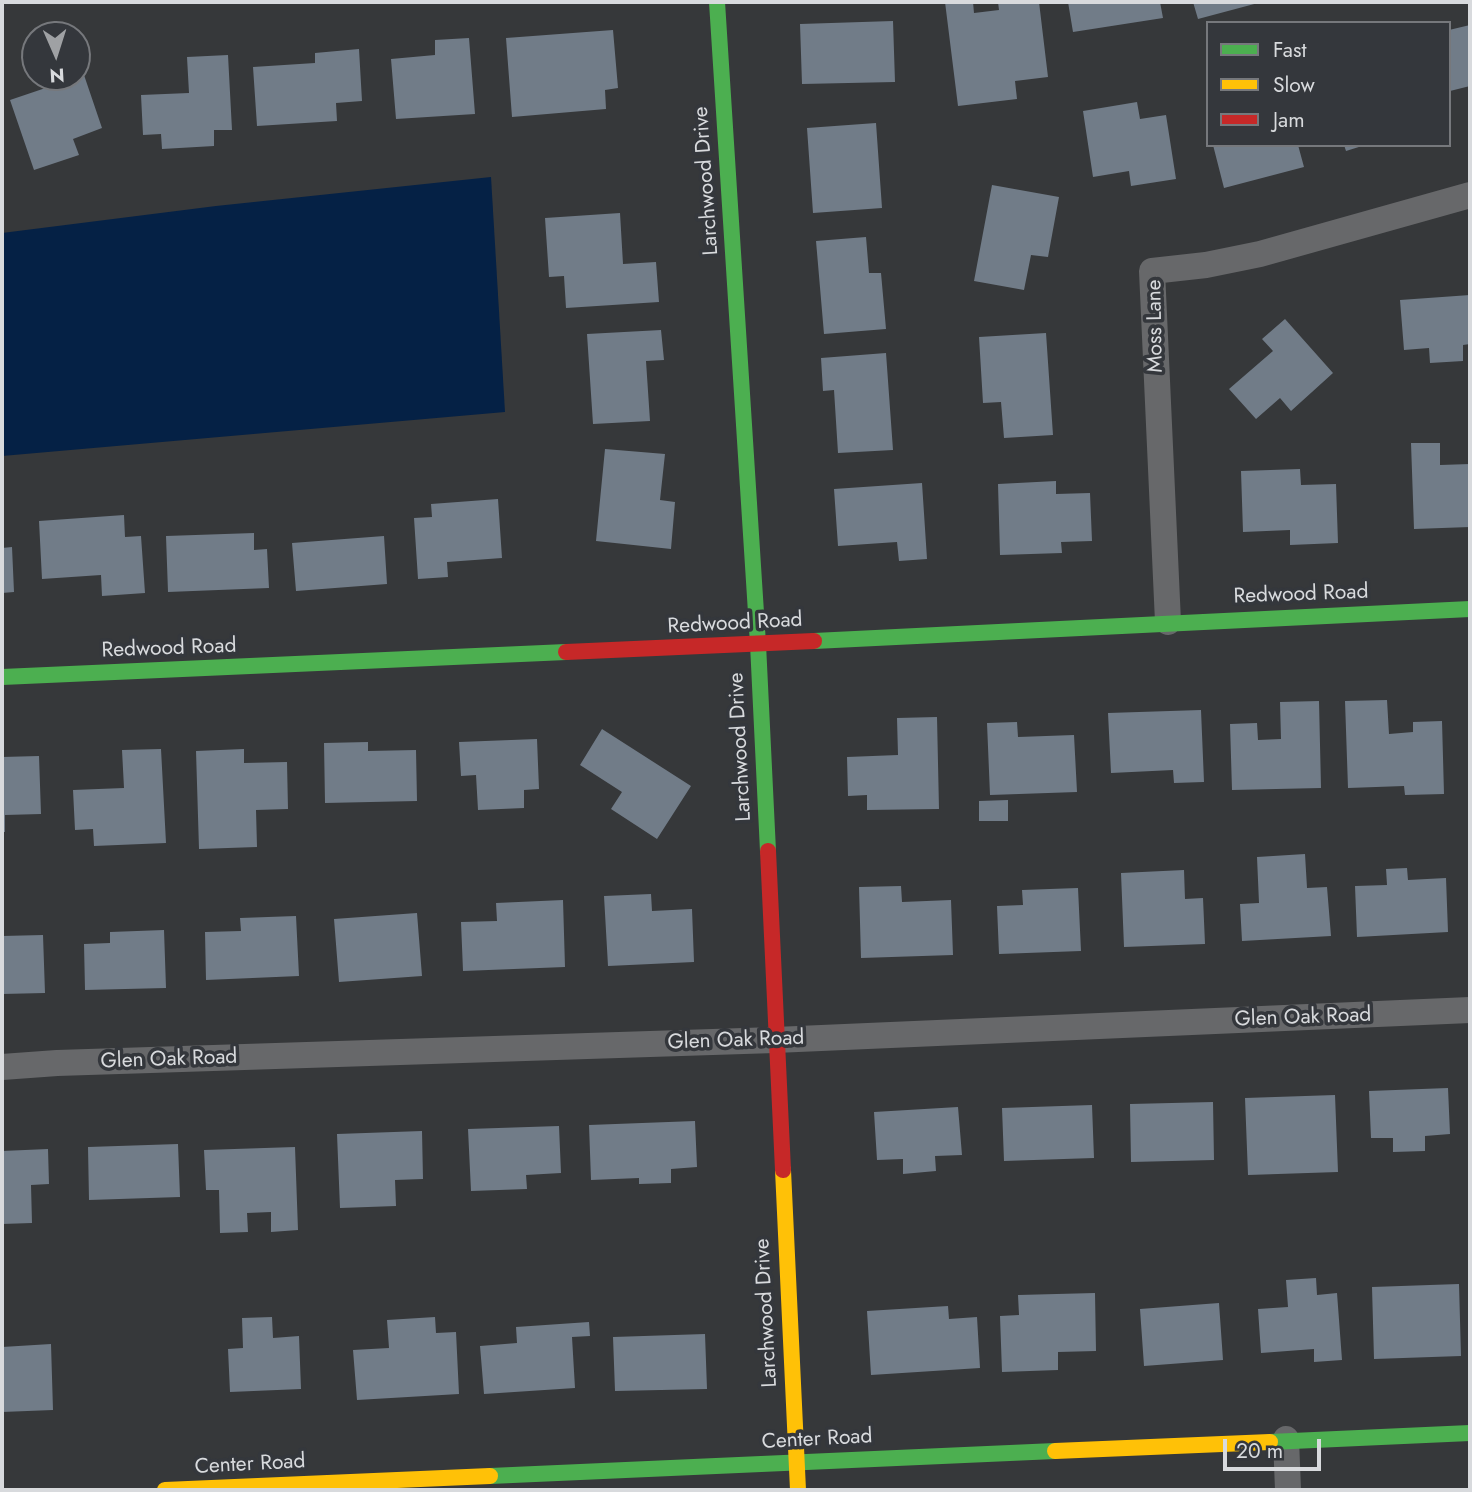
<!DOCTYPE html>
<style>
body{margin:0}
#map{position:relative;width:1472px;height:1492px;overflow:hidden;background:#36383a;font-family:Jost,sans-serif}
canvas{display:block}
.frame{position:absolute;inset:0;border:4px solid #d8dadd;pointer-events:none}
.legend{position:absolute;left:1206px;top:21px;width:245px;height:126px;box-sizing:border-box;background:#34373c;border:2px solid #76787c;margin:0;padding:9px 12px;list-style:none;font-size:21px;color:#d8dadd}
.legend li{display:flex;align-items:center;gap:14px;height:35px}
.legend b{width:35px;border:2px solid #76787c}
.north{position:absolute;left:21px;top:21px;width:70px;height:70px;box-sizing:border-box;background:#34373c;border:2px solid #76787c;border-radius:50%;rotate:177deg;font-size:19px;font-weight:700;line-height:28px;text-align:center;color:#d8dadd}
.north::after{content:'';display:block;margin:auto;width:24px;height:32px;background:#9fa1a4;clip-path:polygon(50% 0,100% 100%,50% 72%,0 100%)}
.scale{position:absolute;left:1223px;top:1439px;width:98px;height:32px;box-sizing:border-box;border:4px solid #d8dadd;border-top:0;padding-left:9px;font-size:21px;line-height:24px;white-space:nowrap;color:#d8dadd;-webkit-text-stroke:5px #34373c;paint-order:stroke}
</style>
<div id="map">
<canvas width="1472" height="1492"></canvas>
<div class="frame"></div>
<ul class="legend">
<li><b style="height:9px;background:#4caf50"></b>Fast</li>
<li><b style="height:9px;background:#ffc107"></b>Slow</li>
<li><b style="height:9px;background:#c62828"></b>Jam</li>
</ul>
<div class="north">N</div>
<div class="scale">20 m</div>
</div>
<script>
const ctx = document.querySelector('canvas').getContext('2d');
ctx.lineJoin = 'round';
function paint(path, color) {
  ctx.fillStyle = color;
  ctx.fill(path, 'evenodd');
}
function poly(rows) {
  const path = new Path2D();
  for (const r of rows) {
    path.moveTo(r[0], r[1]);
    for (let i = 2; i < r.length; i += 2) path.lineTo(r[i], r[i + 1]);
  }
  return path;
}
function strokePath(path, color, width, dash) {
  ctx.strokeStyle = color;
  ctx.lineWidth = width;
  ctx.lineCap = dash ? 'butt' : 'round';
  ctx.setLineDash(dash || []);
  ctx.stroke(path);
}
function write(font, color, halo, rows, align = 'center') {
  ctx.font = font + ' Jost,sans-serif';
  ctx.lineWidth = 7;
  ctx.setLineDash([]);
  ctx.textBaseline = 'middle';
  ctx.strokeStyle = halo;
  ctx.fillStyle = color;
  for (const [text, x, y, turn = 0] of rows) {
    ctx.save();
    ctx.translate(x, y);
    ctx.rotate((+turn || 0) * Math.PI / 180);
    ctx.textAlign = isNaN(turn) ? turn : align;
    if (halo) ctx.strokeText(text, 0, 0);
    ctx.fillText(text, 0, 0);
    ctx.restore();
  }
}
paint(poly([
 [491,177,505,412,2,456,2,233,216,206]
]), '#052145');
paint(poly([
 [945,2,973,2,974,13,999,10,998,2,1039,2,1048,77,1015,81,1017,99,958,106],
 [1068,2,1160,2,1163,18,1073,32],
 [1193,2,1258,2,1258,3,1198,19],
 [893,21,895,82,802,84,800,24],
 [1470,25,1470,86,1450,91,1449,30],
 [613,30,618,88,605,90,606,109,512,117,506,38],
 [469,38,475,114,396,119,391,59,435,55,435,40],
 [359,49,362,101,336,103,337,121,257,126,253,67,315,63,315,53],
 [228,55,232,130,214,130,214,146,162,149,161,134,143,135,141,95,189,93,187,57],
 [84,75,102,128,73,139,79,155,34,170,10,100],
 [1137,102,1140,119,1166,115,1176,179,1131,186,1129,171,1093,177,1083,111],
 [876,123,882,208,813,213,807,128],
 [1213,145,1298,145,1304,167,1224,188],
 [1344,145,1362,145,1362,146,1346,151],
 [992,185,1059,197,1048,257,1031,255,1024,290,974,281],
 [620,213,623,264,656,262,659,302,566,308,564,276,549,277,545,218],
 [866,237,869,273,881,273,886,329,824,334,816,241],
 [1470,295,1470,344,1463,345,1463,361,1430,363,1429,348,1404,350,1400,300],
 [1285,319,1333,373,1291,411,1280,398,1256,419,1229,389,1273,351,1262,339],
 [661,330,664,360,646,361,650,421,593,424,587,334],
 [1046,333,1053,435,1004,438,1001,402,983,403,979,337],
 [886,353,893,450,838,453,834,390,823,391,821,358],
 [1411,443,1440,443,1440,465,1470,464,1470,527,1414,529],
 [605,449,665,454,660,500,675,502,671,549,596,541],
 [1300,469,1301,485,1336,484,1338,543,1290,545,1290,530,1243,532,1241,471],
 [1056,481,1056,494,1090,493,1092,541,1061,542,1062,553,1000,555,998,484],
 [922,483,927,559,899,561,897,542,838,546,834,489],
 [498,499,502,558,447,562,448,577,418,579,414,518,432,517,431,504],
 [124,515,125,537,141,536,145,593,102,596,101,575,42,579,39,521],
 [254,533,254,550,267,549,269,588,168,592,166,536],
 [384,536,387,584,296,591,292,543],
 [12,547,14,592,2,593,2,548],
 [1387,700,1389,734,1413,732,1413,722,1442,721,1444,794,1405,795,1404,786,1348,788,1345,701],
 [1319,701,1321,788,1232,790,1230,724,1257,723,1258,740,1281,739,1280,702],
 [1201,710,1204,782,1174,783,1173,770,1111,773,1108,713],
 [937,717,939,809,867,810,867,795,848,796,847,757,898,755,897,718],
 [1017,722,1018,737,1074,735,1077,792,990,795,987,723],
 [602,729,691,786,657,839,611,809,622,792,580,765],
 [537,739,539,789,524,790,524,808,478,810,476,775,461,776,459,742],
 [368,742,368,751,416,750,417,801,325,803,324,743],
 [161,749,166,843,94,846,93,829,75,830,73,790,124,788,122,750],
 [244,749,244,763,287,762,288,809,256,810,257,847,199,849,196,751],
 [39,756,41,814,5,815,5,832,2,832,2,757],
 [1008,800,1008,821,979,821,979,801],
 [1305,854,1307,888,1327,887,1331,936,1242,941,1240,904,1259,903,1257,857],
 [1407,868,1408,880,1446,878,1448,932,1357,937,1355,886,1387,885,1386,869],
 [1184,870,1185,899,1203,898,1205,944,1124,947,1121,873],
 [901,886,902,902,951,900,953,955,861,958,859,887],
 [1078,888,1081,951,999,954,997,906,1023,905,1022,890],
 [651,894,652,911,692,909,694,962,608,966,604,896],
 [563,900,565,967,463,971,461,922,497,921,496,903],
 [417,913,422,976,339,982,334,919],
 [296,916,299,976,206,980,205,932,241,931,240,918],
 [164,930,166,988,85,990,84,944,110,943,110,932],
 [43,935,45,993,2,994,2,936],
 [1448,1088,1450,1134,1425,1136,1425,1151,1393,1152,1393,1138,1371,1138,1369,1091],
 [1335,1095,1338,1172,1248,1175,1245,1098],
 [1213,1102,1214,1160,1131,1162,1130,1104],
 [1092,1105,1094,1158,1004,1161,1002,1108],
 [958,1107,962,1155,935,1156,936,1171,903,1174,903,1159,877,1160,874,1112],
 [695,1121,697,1167,671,1169,671,1183,639,1184,639,1178,591,1180,589,1125],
 [559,1126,561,1173,526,1175,527,1189,471,1191,468,1129],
 [422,1131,423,1179,395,1180,396,1206,340,1208,337,1134],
 [178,1144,180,1197,89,1200,88,1147],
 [295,1147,298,1230,271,1232,271,1212,247,1213,248,1232,220,1233,219,1190,206,1190,204,1150],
 [48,1149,49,1184,31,1185,32,1223,2,1224,2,1151],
 [1316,1278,1317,1295,1337,1293,1342,1360,1314,1362,1314,1349,1261,1353,1258,1309,1288,1307,1286,1280],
 [1459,1284,1461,1356,1374,1359,1372,1287],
 [1095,1293,1096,1351,1058,1352,1058,1370,1002,1372,1000,1316,1019,1315,1018,1295],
 [1219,1303,1223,1360,1144,1366,1140,1309],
 [948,1306,949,1319,977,1317,980,1368,871,1375,867,1311],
 [272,1317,273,1338,299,1336,301,1389,230,1392,228,1349,243,1348,242,1318],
 [435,1317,436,1333,456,1332,459,1394,357,1400,353,1350,389,1348,387,1320],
 [589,1322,590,1336,572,1337,575,1388,484,1394,480,1346,517,1343,516,1327],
 [705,1334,707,1389,615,1391,613,1337],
 [51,1344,53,1410,2,1412,2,1347]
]), '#717c88');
strokePath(poly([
 [1168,622,1152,271,1206,265,1260,254,1470,195],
 [2,1067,57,1063,775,1040,1470,1010],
 [1286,1439,1288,1490]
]), '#67686a', 26);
strokePath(poly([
 [717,2,758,644,768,851],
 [814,641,1470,609],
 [2,677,566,652],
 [1270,1442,1470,1433],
 [490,1476,1055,1451]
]), '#4caf50', 16);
strokePath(poly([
 [783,1170,798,1490],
 [1055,1451,1270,1442],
 [165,1490,490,1476]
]), '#ffc107', 16);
strokePath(poly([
 [566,652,814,641],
 [768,851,783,1170]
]), '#c62828', 16);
write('21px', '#d8dadd', '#34373c', [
 ["Larchwood Drive",707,181,-94],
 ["Moss Lane",1156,326,-91],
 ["Redwood Road",1301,595,-2],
 ["Redwood Road",735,624,-3],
 ["Redwood Road",169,649,-2],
 ["Larchwood Drive",741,747,-93],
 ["Glen Oak Road",1303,1018,-2],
 ["Glen Oak Road",736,1041,-2],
 ["Glen Oak Road",169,1060,-2],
 ["Larchwood Drive",767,1313,-93],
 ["Center Road",817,1440,-3],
 ["Center Road",250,1465,-3]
]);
</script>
